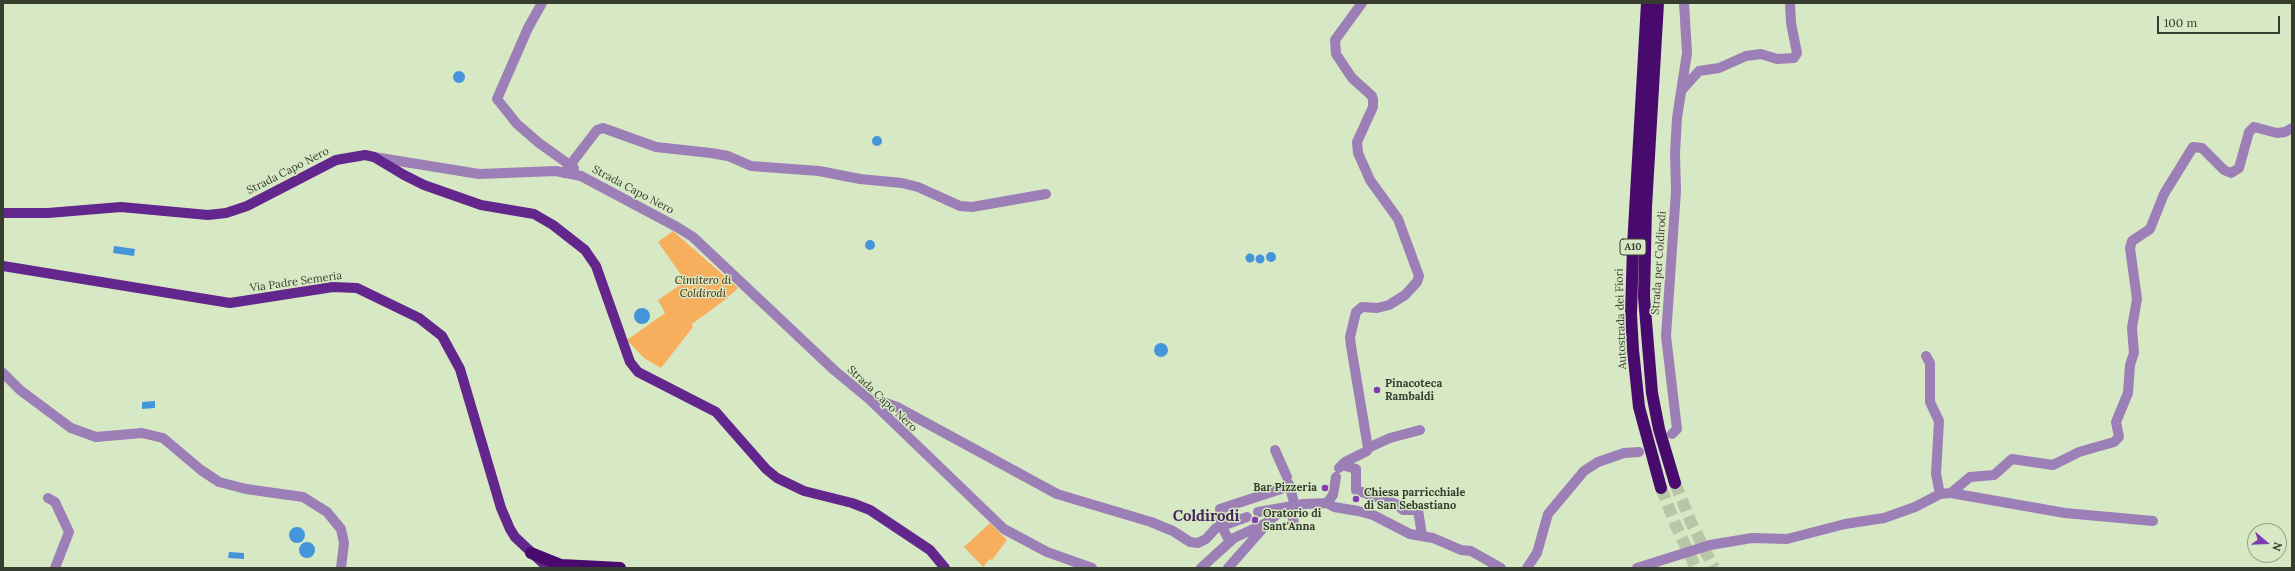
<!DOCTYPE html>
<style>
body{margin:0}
#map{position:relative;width:2295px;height:571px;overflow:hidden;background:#d7e8c4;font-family:Lora,serif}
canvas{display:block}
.frame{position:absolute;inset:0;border:4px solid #363d2f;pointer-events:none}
.north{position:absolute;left:2247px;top:523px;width:40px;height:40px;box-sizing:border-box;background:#d7e8c4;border:1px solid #97a488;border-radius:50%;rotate:109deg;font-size:11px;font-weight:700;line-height:16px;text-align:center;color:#363d2f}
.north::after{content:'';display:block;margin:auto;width:14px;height:18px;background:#803db1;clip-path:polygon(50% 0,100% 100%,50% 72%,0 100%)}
.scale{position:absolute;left:2157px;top:16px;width:123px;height:18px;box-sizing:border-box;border:2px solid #363d2f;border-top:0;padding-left:5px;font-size:12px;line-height:14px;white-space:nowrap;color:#363d2f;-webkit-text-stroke:3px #d7e8c4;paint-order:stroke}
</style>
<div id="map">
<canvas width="2295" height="571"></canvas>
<div class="frame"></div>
<div class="north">N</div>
<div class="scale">100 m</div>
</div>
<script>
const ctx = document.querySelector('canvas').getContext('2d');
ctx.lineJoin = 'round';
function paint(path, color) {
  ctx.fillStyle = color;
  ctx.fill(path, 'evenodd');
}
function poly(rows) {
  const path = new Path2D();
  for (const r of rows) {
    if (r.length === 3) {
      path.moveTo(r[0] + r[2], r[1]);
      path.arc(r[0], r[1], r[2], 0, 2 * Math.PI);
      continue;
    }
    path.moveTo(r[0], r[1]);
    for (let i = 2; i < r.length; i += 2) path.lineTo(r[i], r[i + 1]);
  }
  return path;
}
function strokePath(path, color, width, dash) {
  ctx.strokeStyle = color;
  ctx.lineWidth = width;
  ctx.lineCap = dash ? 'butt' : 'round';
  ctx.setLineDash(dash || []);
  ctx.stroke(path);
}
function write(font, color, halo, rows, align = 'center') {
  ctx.font = font + ' Lora,serif';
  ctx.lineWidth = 3;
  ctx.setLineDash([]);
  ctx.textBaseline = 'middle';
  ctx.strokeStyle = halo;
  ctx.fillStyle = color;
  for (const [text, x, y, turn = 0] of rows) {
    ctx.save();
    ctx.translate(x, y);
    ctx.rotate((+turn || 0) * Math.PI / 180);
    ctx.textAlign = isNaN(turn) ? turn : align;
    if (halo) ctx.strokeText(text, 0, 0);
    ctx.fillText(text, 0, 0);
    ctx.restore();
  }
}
paint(poly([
 [673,231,738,288,726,299,692,324,693,327,661,368,644,358,627,340,665,313,658,300,680,285,678,281,682,276,658,242],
 [990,523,1007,540,992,560,990,559,983,567,964,547]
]), '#f7af5d');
paint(poly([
 [459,77,6],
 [877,141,5],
 [870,245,5],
 [114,246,135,249,134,256,113,253],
 [1271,257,5],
 [1250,258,4.5],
 [1260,259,4.5],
 [642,316,8],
 [1161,350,7],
 [155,401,155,408,142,409,142,402],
 [297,535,8],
 [307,550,8],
 [229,552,244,553,244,559,228,558]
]), '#4595db');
strokePath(poly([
 [1675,483,1691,522,1714,568],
 [1661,488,1676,526,1696,568]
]), '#b7c6a6', 12, [12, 6]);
strokePath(poly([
 [542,3,528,28,497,99,517,124,539,143,574,168],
 [1362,3,1335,40,1336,54,1352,78,1372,96,1373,100,1373,107,1357,142,1358,153,1370,180,1398,219,1419,276,1417,282,1405,295,1389,305,1377,308,1362,307,1356,312,1350,337,1351,346,1368,448],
 [1681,91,1699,71,1719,68,1746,56,1761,54,1777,59,1794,58,1797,53,1791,23,1790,3],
 [374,157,479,174,556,171,581,176,677,227,693,237,834,370,869,399,1004,529,1047,552,1092,568],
 [564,173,597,130,603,128,656,147,711,153,728,156,751,166,819,171,860,179,902,183,918,187,960,206,972,207,1046,194],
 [1926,356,1930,363,1930,402,1939,421,1936,474,1940,494],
 [3,373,20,390,71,428,96,437,142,433,163,438,201,470,219,482,246,489,303,497,327,512,341,529,344,543,341,568],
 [872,402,883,402,897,407,1057,494,1151,522,1173,531,1190,542,1198,543,1206,539,1216,528,1247,517],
 [1672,434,1677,429,1666,336,1676,191,1675,153,1677,118,1687,53,1684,3],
 [1275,450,1287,477],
 [1342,465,1356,469,1356,490,1396,504,1403,510,1418,510,1422,535],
 [1339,468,1345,462,1367,451,1368,448,1390,438,1420,430],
 [1289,484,1295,506],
 [1951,493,2065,513,2153,521],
 [48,498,55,502,69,532,55,568],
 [1327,503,1334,507,1358,511,1373,515,1410,534,1433,538,1461,550,1471,551,1501,568],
 [1290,507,1294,523],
 [1258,512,1304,504,1327,503,1333,495,1336,477],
 [1230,542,1221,525,1220,509,1290,486],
 [1201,568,1234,538,1266,523,1284,509],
 [1228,568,1264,527],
 [1527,568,1537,553,1548,514,1584,471,1598,462,1624,453,1639,452],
 [1637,568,1710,545,1752,538,1787,539,1845,524,1884,518,1915,507,1940,494,1951,493,1970,477,1994,475,2012,459,2053,465,2079,452,2114,442,2119,437,2116,422,2128,393,2130,365,2134,353,2132,328,2137,299,2130,248,2132,241,2150,229,2164,194,2193,147,2202,148,2224,170,2231,173,2239,168,2249,132,2254,127,2277,133,2285,132,2292,128]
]), '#9c7fb6', 10);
strokePath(poly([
 [3,213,48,213,121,207,208,215,226,213,247,206,336,160,365,155,374,157,404,175,424,185,481,205,534,214,553,225,585,250,596,266,630,362,638,372,716,412,766,469,777,478,804,491,852,503,870,510,930,550,945,568],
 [3,266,230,303,333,287,357,288,419,318,442,336,460,369,501,508,510,529,515,537,548,568]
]), '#62268c', 10);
strokePath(poly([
 [1647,3,1633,246,1631,315,1633,350,1639,407,1661,488],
 [1658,3,1646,207,1644,297,1652,393,1659,429,1675,483],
 [531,553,561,565,620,568]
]), '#480b6d', 12);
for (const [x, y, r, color] of [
 [1377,390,4,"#803db1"],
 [1325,488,4,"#803db1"],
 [1356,499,4,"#803db1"],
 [1255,520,4,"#803db1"]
]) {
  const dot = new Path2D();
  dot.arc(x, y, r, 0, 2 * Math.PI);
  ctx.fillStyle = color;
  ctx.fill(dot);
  strokePath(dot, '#d7e8c4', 1.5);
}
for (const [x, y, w] of [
 [1633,247,26]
]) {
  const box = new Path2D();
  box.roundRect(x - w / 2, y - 8, w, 16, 3);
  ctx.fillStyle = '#d7e8c4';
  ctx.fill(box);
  strokePath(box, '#363d2f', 1);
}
write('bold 10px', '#363d2f', null, [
 ["A10",1633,247]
]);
write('11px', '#363d2f', '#d7e8c4', [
 ["Strada Capo Nero",288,171,-27],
 ["Strada Capo Nero",633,190,28],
 ["Strada per Coldirodi",1659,263,-86],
 ["Via Padre Semeria",296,282,-8],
 ["Autostrada dei Fiori",1621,319,-92],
 ["Strada Capo Nero",882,399,43]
]);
write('italic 11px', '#3f2300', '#d7e8c4', [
 ["Cimitero di",703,281],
 ["Coldirodi",703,294]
]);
write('bold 11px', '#363d2f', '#d7e8c4', [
 ["Pinacoteca",1385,384],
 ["Rambaldi",1385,397],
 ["Bar Pizzeria",1317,488,"right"],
 ["Chiesa parricchiale",1364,493],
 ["di San Sebastiano",1364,506],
 ["Oratorio di",1263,514],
 ["Sant'Anna",1263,527]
], 'left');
write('bold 15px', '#44245c', '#d7e8c4', [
 ["Coldirodi",1206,517]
]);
</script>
